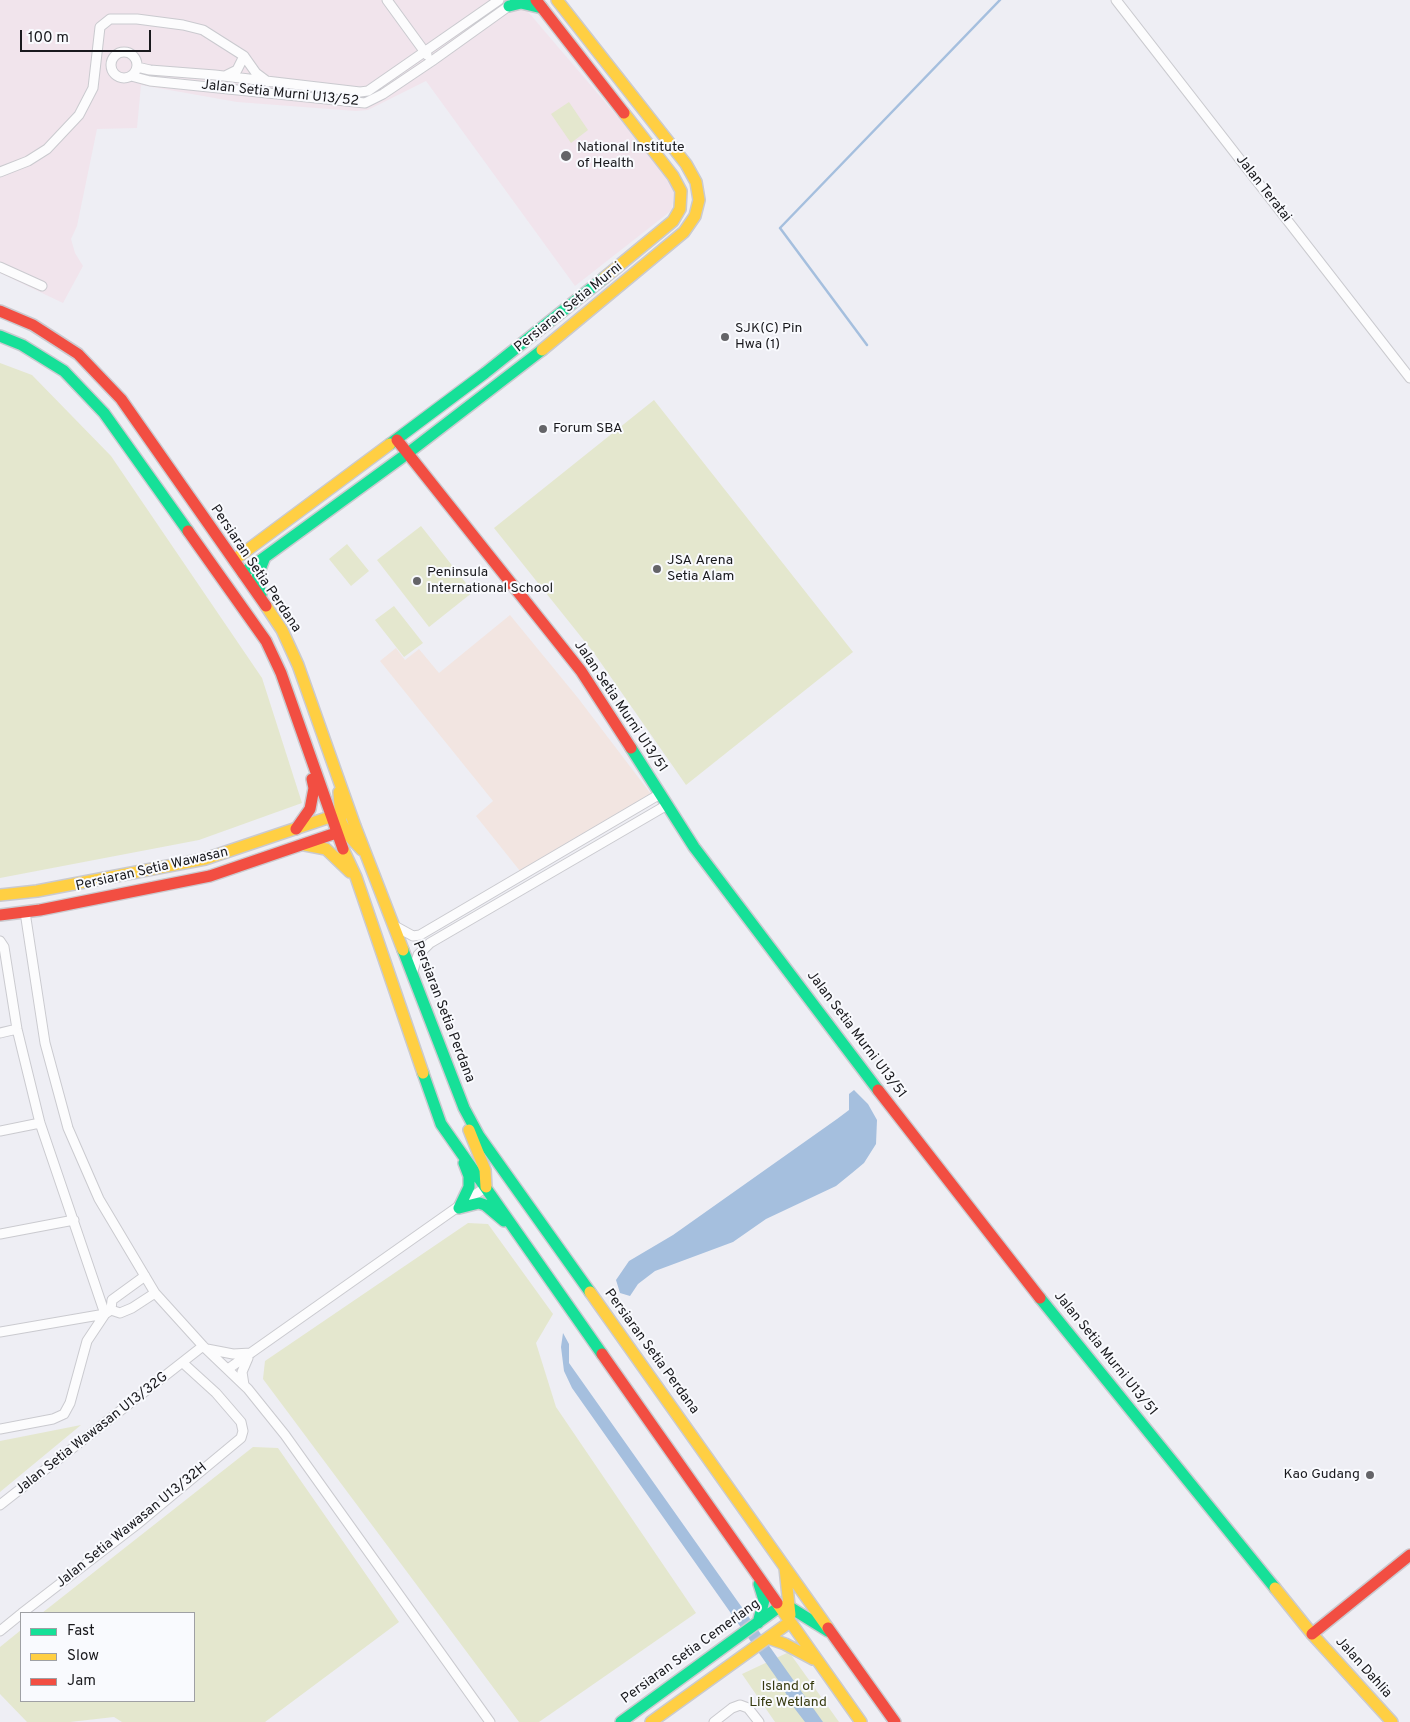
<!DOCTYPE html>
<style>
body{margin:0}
#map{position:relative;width:1410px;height:1722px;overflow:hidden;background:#eeeef4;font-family:Overpass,sans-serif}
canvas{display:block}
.legend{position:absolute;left:20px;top:1612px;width:175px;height:90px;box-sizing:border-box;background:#f9fafe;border:1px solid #9fa0a4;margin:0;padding:6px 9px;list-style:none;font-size:15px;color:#19191d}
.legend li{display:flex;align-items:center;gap:10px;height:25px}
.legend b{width:25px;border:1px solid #9fa0a4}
.scale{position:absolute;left:20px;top:30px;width:131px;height:22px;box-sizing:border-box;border:2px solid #19191d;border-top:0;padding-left:6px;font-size:15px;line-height:18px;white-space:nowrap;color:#19191d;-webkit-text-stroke:4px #f9fafe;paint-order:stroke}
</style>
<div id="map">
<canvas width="1410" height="1722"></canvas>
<ul class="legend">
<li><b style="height:6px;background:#16e098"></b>Fast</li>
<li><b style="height:6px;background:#ffcf43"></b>Slow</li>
<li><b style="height:6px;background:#f24e42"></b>Jam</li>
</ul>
<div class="scale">100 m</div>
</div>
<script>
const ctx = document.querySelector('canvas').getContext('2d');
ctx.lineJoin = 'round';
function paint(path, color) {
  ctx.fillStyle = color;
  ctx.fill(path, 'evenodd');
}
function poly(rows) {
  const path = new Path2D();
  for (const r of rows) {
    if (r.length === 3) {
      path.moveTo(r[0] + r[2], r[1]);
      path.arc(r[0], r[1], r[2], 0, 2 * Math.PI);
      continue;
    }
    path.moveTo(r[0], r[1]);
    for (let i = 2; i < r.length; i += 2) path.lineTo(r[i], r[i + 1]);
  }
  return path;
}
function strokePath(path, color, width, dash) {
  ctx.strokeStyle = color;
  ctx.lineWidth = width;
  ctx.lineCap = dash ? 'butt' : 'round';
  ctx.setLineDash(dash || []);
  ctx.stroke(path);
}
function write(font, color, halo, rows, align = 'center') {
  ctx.font = font + ' Overpass,sans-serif';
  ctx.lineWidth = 4;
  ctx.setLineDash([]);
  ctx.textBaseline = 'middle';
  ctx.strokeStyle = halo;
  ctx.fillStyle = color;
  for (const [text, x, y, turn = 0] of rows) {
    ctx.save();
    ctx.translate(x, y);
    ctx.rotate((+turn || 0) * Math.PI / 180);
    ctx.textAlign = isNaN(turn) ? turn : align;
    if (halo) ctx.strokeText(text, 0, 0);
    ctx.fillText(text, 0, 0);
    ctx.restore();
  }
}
paint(poly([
 [510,615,578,698,651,794,520,871,476,816,493,801,380,661,396,648,405,660,419,649,439,673]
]), '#f2e5e1');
paint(poly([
 [0,0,518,0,675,184,672,210,575,286,426,81,368,110,356,111,237,102,141,85,137,128,97,129,77,226,71,239,75,253,83,266,63,303,0,273]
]), '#f1e4ec');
paint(poly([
 [569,102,588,130,571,143,551,114],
 [0,363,32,375,111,456,262,678,302,803,199,840,0,878],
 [654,400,853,652,686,785,594,653,494,528],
 [421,526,473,592,429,627,377,560],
 [347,544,369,571,351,586,329,559],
 [394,606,423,643,404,657,375,620],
 [468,1223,488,1224,553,1314,536,1343,556,1407,696,1613,539,1722,519,1722,263,1379,265,1361],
 [81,1425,0,1492,0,1441],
 [253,1447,278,1448,399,1622,265,1722,122,1722,114,1717,70,1722,27,1722,0,1694,0,1647,21,1630,21,1701,194,1701,194,1613,42,1613],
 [789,1652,839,1722,775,1722,742,1674]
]), '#e4e7ce');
paint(poly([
 [854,1090,868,1104,877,1120,876,1144,864,1163,852,1173,836,1186,766,1219,733,1242,655,1271,638,1284,630,1296,620,1293,616,1280,629,1261,673,1235,837,1119,849,1110,849,1094],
 [563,1333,569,1344,569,1363,823,1722,805,1722,795,1709,778,1680,572,1388,564,1371,561,1347]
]), '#a5bfde');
strokePath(poly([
 [867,345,780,228,1000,0]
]), '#a5bfde', 2.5);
const street = poly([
 [387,0,427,55],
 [1116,0,1410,378],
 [124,65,13],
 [137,67,150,70,215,75,360,92,368,91,394,73,499,0],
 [131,76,150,81,365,103,383,94,432,61,513,3],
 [225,76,237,70,244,56],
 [0,172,28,161,47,149,79,115,93,88,100,27,110,19,137,19,183,25,203,30,244,56,256,73,268,82],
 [0,267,42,286],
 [25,912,45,1043,68,1128,99,1199,155,1293,203,1346,248,1389,285,1435,490,1722],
 [393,925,413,936,420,935,660,794],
 [0,941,4,947,17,1029,40,1123,105,1314],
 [412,974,418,955,430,943,667,805],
 [0,1033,17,1029],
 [0,1131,40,1123],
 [0,1234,74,1220],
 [111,1310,120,1313,132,1308,155,1293],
 [0,1332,105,1314],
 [207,1349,233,1354,251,1353],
 [228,1369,486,1187],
 [244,1385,242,1372,248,1358],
 [0,1429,53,1419,64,1414,70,1403,87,1341,105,1314,111,1310,112,1300,145,1276],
 [0,1505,203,1346],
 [22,1613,135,1526,241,1438,243,1431,241,1422,216,1393,183,1363],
 [0,1631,21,1614],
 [714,1722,732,1708,740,1705,748,1708,759,1722]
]);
const fast = poly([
 [509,6,521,3,542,8],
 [0,336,22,345,64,371,104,413,188,531],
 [390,444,485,373,604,278],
 [243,573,408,453,542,350],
 [261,595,257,577,265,557],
 [631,748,694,847,878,1090],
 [403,950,464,1108,479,1136,590,1292],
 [423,1073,441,1124,602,1354],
 [459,1208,479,1203,485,1205,504,1221],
 [459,1208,469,1187,469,1176,464,1163],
 [1040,1298,1275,1588],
 [779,1607,791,1608,828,1631],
 [758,1623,764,1600,759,1584],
 [621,1722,779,1607]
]);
const slow = poly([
 [604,278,673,221,680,209,681,191,673,176,624,113],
 [542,350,684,232,695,216,699,200,696,182,686,164,557,0],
 [234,560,390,444],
 [266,606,282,630,298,665,355,826,403,950],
 [339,792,341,822,348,835,362,850],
 [305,845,326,849,350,872],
 [343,849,356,877,423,1073],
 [0,895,37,891,205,859,330,817],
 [469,1130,485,1170,486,1187],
 [590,1292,828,1628],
 [785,1568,790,1615],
 [1275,1588,1312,1634,1392,1722],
 [777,1603,861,1722],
 [768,1638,785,1644,813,1659],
 [651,1722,790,1622]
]);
const jam = poly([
 [536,0,624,113],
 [0,311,33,325,78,354,121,399,266,606],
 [397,440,581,671,631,748],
 [188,531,266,641,281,673,343,849],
 [296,829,310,809,314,788,312,779],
 [0,915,40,910,210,876,336,833],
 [878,1090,1040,1298],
 [602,1354,777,1603],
 [828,1628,895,1722],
 [1312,1634,1410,1555]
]);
strokePath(street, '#cacacf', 11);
strokePath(fast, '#cacacf', 14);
strokePath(slow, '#cacacf', 14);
strokePath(jam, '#cacacf', 14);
strokePath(street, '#fcfcfd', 9);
strokePath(fast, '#16e098', 11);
strokePath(slow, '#ffcf43', 11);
strokePath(jam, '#f24e42', 11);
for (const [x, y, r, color] of [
 [566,156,6,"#646468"],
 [725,337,5,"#646468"],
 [543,429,5,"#646468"],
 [657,569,5,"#646468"],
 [417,581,5,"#646468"],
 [1370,1475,5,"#646468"]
]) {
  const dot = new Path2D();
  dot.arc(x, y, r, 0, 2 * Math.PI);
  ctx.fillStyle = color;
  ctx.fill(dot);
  strokePath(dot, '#f9fafe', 2);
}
write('14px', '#19191d', '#f9fafe', [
 ["Jalan Setia Murni U13/52",280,94,6],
 ["Jalan Teratai",1263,189,52],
 ["Persiaran Setia Murni",569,308,-39],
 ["Persiaran Setia Perdana",255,569,56],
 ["Jalan Setia Murni U13/51",620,707,56],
 ["Persiaran Setia Wawasan",152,870,-13],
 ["Persiaran Setia Perdana",443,1012,69],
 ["Jalan Setia Murni U13/51",856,1035,53],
 ["Persiaran Setia Perdana",651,1352,54],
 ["Jalan Setia Murni U13/51",1105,1354,51],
 ["Jalan Setia Wawasan U13/32G",92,1434,-38],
 ["Jalan Setia Wawasan U13/32H",132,1526,-39],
 ["Persiaran Setia Cemerlang",691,1652,-36],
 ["Jalan Dahlia",1363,1668,48]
]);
write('14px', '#19191d', '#f9fafe', [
 ["National Institute",577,148],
 ["of Health",577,164],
 ["SJK(C) Pin",735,329],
 ["Hwa (1)",735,345],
 ["Forum SBA",553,429],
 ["JSA Arena",667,561],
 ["Setia Alam",667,577],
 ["Peninsula",427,573],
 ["International School",427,589],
 ["Kao Gudang",1360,1475,"right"]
], 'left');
write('14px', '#373a10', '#f9fafe', [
 ["Island of",788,1687],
 ["Life Wetland",788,1703]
]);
</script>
